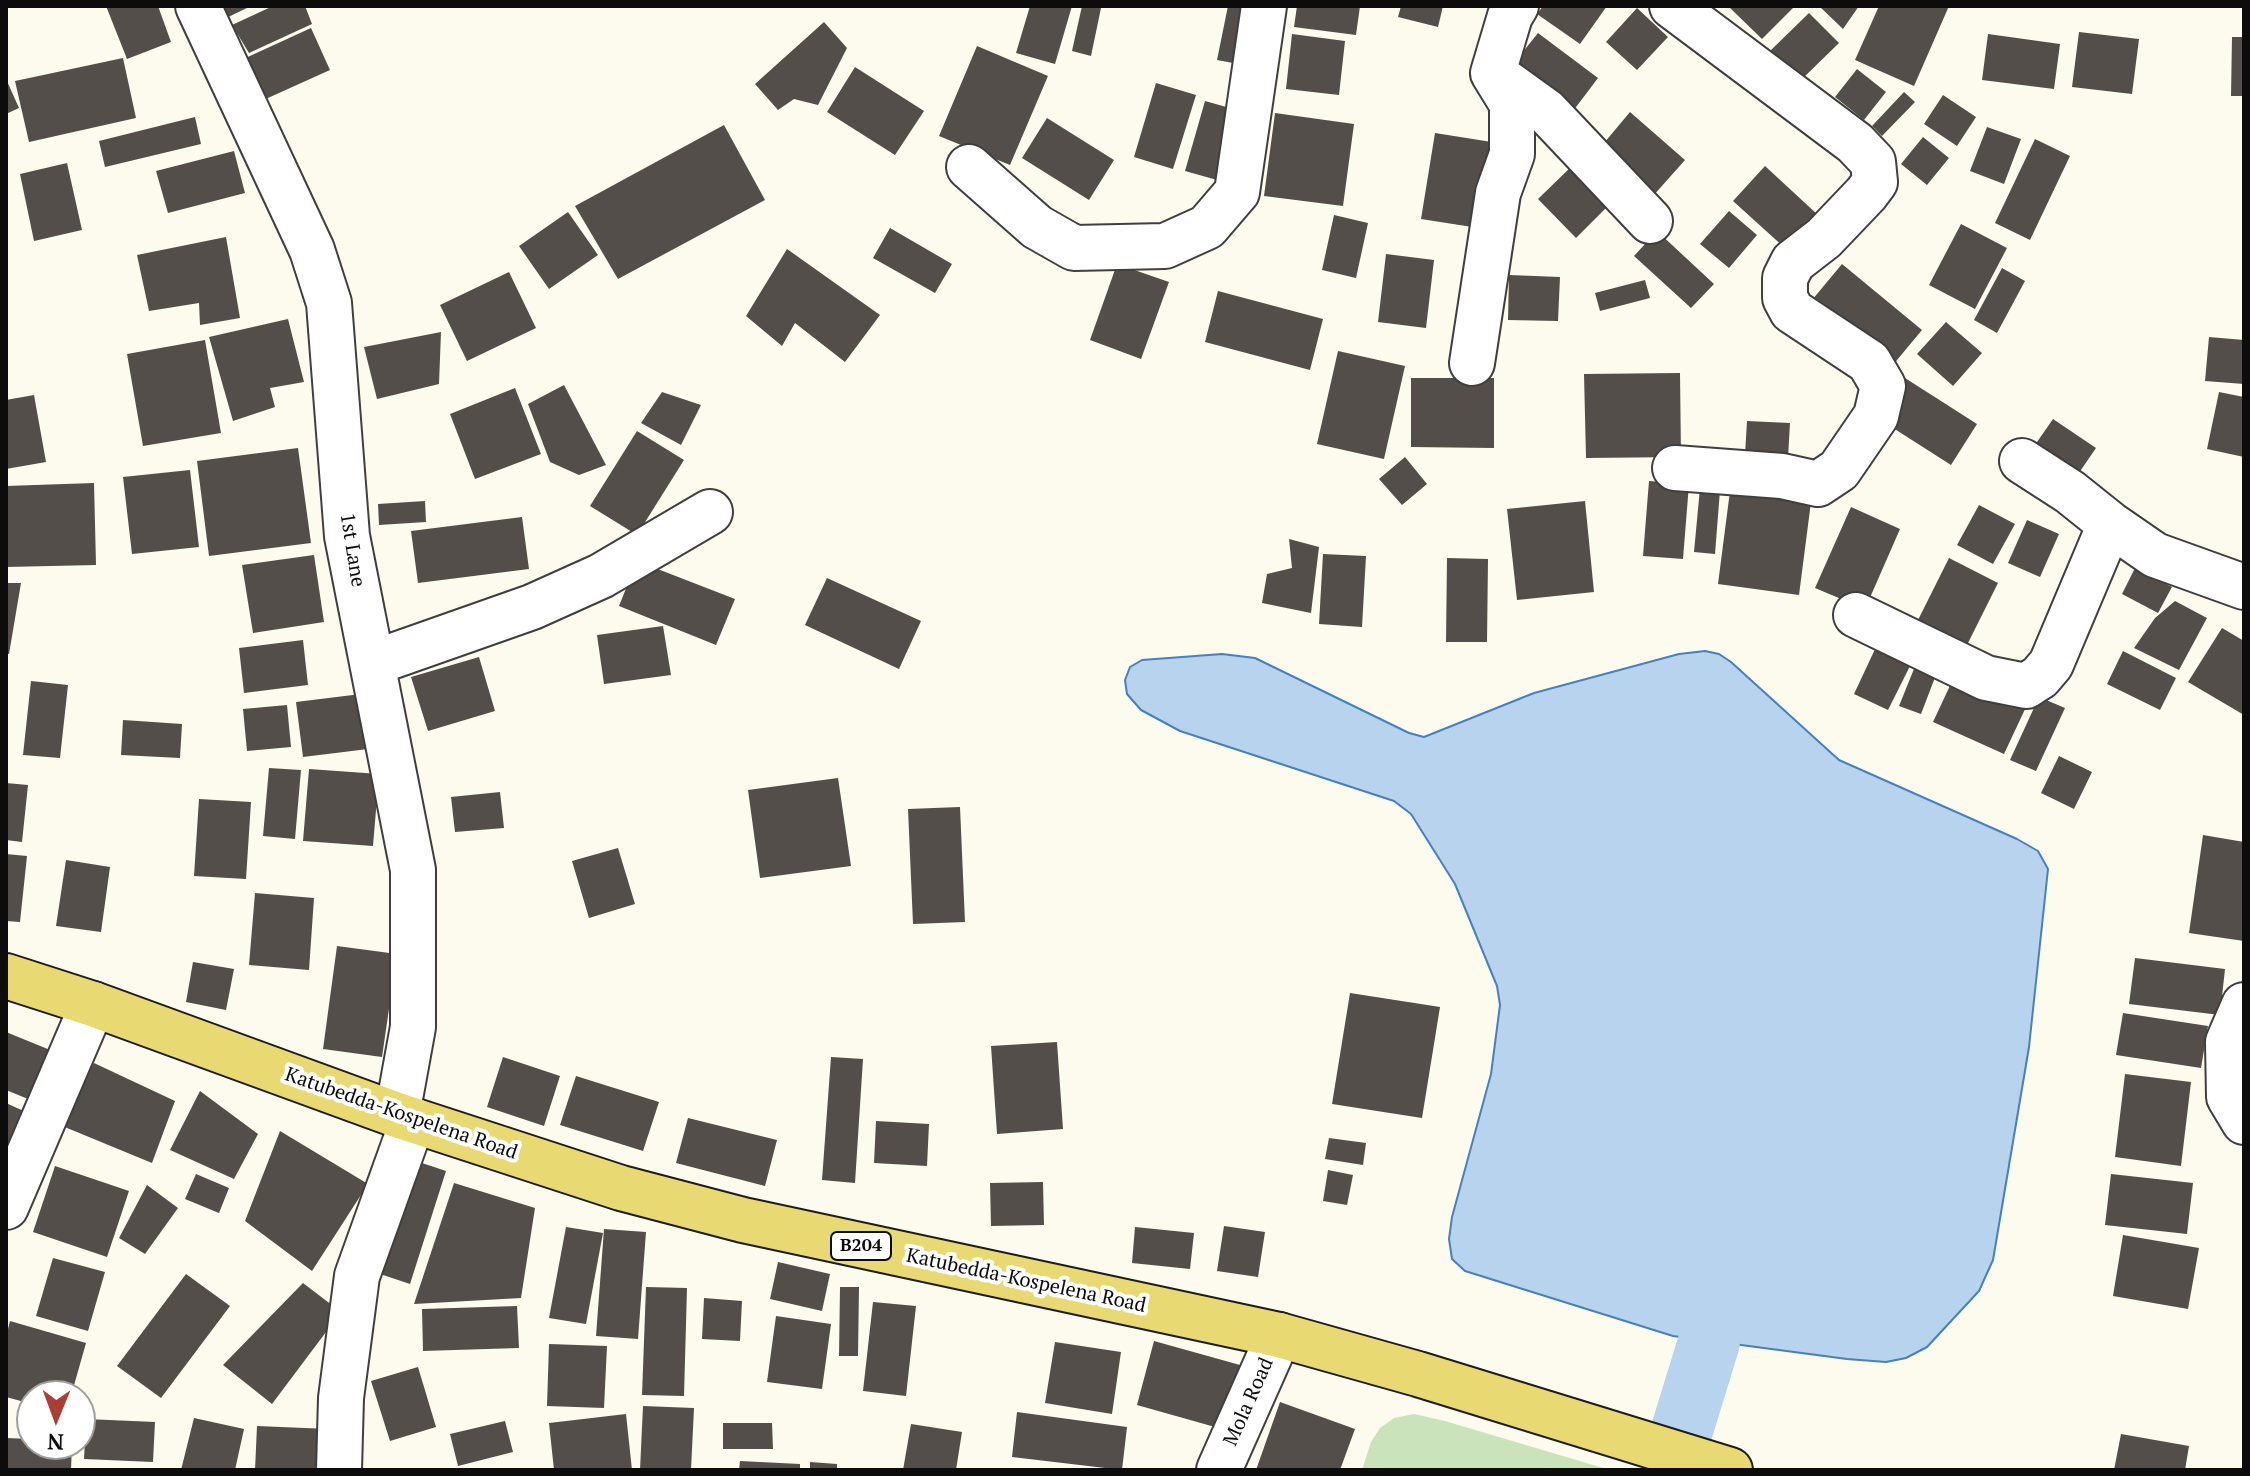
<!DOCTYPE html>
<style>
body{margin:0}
#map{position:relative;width:2250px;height:1476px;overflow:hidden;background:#fdfbed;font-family:"PT Serif",serif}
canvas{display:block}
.frame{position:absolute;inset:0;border:8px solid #0c0c0c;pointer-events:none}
.north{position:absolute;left:16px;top:1380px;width:80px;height:80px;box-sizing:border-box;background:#fff;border:2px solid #9e9e9e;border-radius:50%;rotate:181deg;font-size:22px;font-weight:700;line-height:32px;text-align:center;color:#0c0c0c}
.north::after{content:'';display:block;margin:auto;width:28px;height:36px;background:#aa3d35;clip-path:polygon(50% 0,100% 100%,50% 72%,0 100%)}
</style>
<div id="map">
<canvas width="2250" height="1476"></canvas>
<div class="frame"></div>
<div class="north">N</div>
</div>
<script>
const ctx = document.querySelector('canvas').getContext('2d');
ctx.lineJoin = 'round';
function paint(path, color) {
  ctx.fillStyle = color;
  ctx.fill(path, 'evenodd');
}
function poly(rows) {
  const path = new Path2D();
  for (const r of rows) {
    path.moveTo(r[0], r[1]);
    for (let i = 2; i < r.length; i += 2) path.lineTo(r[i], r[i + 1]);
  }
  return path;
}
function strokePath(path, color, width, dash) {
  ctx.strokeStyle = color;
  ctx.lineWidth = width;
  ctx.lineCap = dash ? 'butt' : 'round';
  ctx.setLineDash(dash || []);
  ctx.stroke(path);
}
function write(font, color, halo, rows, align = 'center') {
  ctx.font = font + ' "PT Serif",serif';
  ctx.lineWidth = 8;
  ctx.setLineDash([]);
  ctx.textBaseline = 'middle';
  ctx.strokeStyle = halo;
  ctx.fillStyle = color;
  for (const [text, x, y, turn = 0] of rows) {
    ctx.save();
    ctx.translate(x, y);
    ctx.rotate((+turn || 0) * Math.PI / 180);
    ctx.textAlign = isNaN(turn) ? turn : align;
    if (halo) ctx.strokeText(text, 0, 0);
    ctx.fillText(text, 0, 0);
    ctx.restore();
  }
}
paint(poly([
 [1414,1414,1445,1421,1610,1470,1362,1470,1371,1442,1380,1428,1394,1418]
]), '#cbe3bb');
const water = poly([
 [1705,651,1719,654,1731,662,1839,760,2017,839,2038,851,2048,869,2029,1047,1993,1260,1979,1291,1927,1347,1906,1358,1886,1362,1847,1359,1673,1336,1465,1271,1452,1259,1449,1239,1452,1217,1491,1074,1500,1005,1497,986,1455,884,1411,814,1394,801,1180,731,1141,710,1127,694,1125,680,1130,667,1142,660,1222,654,1255,658,1409,733,1424,737,1534,693,1679,654,1705,651]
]);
paint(water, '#b7d3ee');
strokePath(water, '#4780bc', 2);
strokePath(poly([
 [1682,1430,1709,1342]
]), '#b7d3ee', 62);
paint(poly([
 [106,6,158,6,171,42,127,59],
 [213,6,251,6,220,21],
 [273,6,305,6,312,24,249,53,232,25],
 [1030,6,1072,6,1055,64,1016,53],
 [1082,6,1101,8,1091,56,1072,51],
 [1228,6,1254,6,1249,66,1217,60],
 [1297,6,1360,6,1356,35,1294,27],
 [1401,6,1443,6,1438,27,1398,17],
 [1543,6,1607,6,1580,44,1537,14],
 [1728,6,1795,6,1762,39],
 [1819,6,1859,6,1843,29],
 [1879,6,1949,6,1914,86,1855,60],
 [1637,8,1668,37,1637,70,1606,42],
 [1809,13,1839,43,1799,82,1769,52],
 [824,22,847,48,818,105,794,99,778,110,755,84],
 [311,28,330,70,259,102,239,61],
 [2079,32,2139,39,2132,94,2072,87],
 [1538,33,1598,78,1570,115,1510,68],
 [1292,34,1345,41,1339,95,1286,89],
 [1988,34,2060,44,2054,89,1982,80],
 [2232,37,2244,37,2244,96,2231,96],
 [977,46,1048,76,1010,165,939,136],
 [123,58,136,118,29,142,15,81],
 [855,67,924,111,895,155,827,112],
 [1857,69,1886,92,1864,120,1835,97],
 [6,79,19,108,6,114],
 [1156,83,1196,95,1173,169,1134,157],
 [1904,92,1915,102,1882,136,1872,126],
 [1943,95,1976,117,1957,146,1924,124],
 [1205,101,1237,110,1217,180,1185,171],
 [1630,112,1685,160,1653,196,1599,149],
 [1275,113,1354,124,1343,206,1264,196],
 [195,117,201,144,105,167,99,141],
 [1047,118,1114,160,1089,200,1022,158],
 [724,125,765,200,618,279,575,206],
 [1987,127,2021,139,2004,184,1970,171],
 [1435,133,1498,143,1485,229,1421,219],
 [1923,137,1949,158,1927,185,1901,164],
 [2035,139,2070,156,2030,240,1995,223],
 [234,151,245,193,168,213,156,171],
 [67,163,82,230,34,241,20,174],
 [1573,165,1610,204,1576,238,1538,199],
 [1765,166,1818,215,1786,249,1733,201],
 [1729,211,1757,235,1729,268,1700,244],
 [568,212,598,255,549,289,519,246],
 [1334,215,1368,223,1356,278,1322,270],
 [1961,224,2007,248,1975,309,1929,285],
 [890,228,952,264,935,293,873,258],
 [1657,231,1714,284,1691,308,1634,256],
 [226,237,240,318,200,325,199,303,149,311,137,255],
 [787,249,880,315,845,362,795,323,782,346,746,316],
 [1386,254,1434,260,1426,328,1378,322],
 [1117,264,1169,282,1141,359,1090,340],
 [1842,264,1922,330,1892,366,1812,300],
 [2002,268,2025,281,1997,333,1974,320],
 [509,272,536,328,467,361,440,305],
 [1509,275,1560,277,1558,321,1508,320],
 [1645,280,1650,298,1600,311,1595,293],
 [1218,291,1323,319,1310,370,1205,342],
 [288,319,304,382,270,388,275,407,233,421,209,337],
 [1946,322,1982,353,1953,386,1917,354],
 [441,332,439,384,377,399,364,347],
 [2209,337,2244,340,2244,384,2205,381],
 [205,340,221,433,143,446,127,354],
 [1338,351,1405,366,1384,459,1317,444],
 [1680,373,1681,457,1586,458,1584,374],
 [1411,378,1494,378,1494,448,1411,447],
 [1905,378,1977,424,1951,465,1879,419],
 [564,385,606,465,579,475,550,462,528,404],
 [515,388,541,454,475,479,450,414],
 [662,392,701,405,681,445,641,423],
 [2219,392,2244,397,2244,457,2207,449],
 [34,395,46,462,6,469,6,400],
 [2053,419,2096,448,2072,483,2028,455],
 [1747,421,1790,423,1788,458,1745,455],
 [637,431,684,460,637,535,590,506],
 [298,448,311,543,209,556,197,461],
 [1405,457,1427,484,1402,505,1379,479],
 [190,470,199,547,132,554,123,477],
 [1649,481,1689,484,1683,559,1643,556],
 [94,483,96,565,6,567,6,486],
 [1700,488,1720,490,1715,554,1694,552],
 [1730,491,1811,502,1799,595,1718,584],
 [425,501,426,522,379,525,378,504],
 [1585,501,1594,592,1517,600,1507,509],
 [1979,505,2015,524,1993,564,1957,545],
 [1851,507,1900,529,1865,609,1815,588],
 [522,517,529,569,418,583,411,531],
 [2027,520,2059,534,2040,577,2008,563],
 [1289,539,1319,547,1311,613,1262,603,1267,574,1292,568],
 [1323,554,1366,556,1362,627,1319,624],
 [314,555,324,622,253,633,242,565],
 [1447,558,1488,559,1487,642,1446,642],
 [1949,558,1998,583,1964,651,1915,626],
 [637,561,735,599,716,645,619,606],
 [2135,568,2172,587,2158,613,2122,594],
 [827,578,921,621,899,669,805,625],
 [6,583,21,583,9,654,6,654],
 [2175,601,2207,618,2179,670,2134,648,2155,618],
 [663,626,671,675,604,684,597,635],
 [2222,628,2244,641,2244,715,2188,682],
 [303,640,308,685,244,693,239,648],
 [1877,645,1912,662,1888,710,1854,694],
 [2123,651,2176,678,2160,710,2107,684],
 [479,657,495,711,428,731,411,677],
 [1918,659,1939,667,1921,714,1899,706],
 [1955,675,2026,707,2004,754,1933,722],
 [31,681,68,685,60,758,23,755],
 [361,694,368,749,303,757,296,702],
 [2039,697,2065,708,2036,771,2010,760],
 [287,705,291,747,247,751,243,709],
 [123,720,182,724,180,758,121,755],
 [2059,756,2092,772,2074,809,2041,793],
 [269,768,301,770,295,839,263,836],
 [309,769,379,774,373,846,303,841],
 [838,778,851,866,760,878,748,790],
 [6,783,28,785,22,842,6,840],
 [500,792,504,828,455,832,451,797],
 [199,799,251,802,246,879,194,876],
 [960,807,965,922,913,924,908,809],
 [2203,835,2244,842,2244,941,2189,933],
 [618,848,635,904,589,918,572,861],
 [6,854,27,856,20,922,6,921],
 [66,860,110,867,101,932,56,926],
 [255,893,314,898,309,970,249,965],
 [337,946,397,954,382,1057,323,1049],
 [2135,958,2225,969,2220,1015,2129,1004],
 [193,962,234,969,226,1010,186,1002],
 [1350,993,1440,1007,1422,1118,1332,1104],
 [2123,1013,2208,1026,2201,1068,2116,1055],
 [6,1032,55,1052,33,1101,6,1090],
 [1057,1042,1063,1129,997,1134,991,1046],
 [503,1057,560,1076,544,1126,487,1107],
 [831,1057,863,1059,855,1183,822,1180],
 [94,1063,175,1101,152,1163,55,1123],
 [2125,1074,2191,1082,2181,1166,2115,1157],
 [576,1076,659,1102,643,1151,560,1125],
 [200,1091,258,1134,234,1179,170,1150],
 [6,1103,28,1113,6,1161],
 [688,1118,777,1140,765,1186,676,1163],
 [876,1121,929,1124,927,1166,874,1163],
 [280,1131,368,1184,312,1271,245,1221],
 [1329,1138,1366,1143,1363,1165,1325,1159],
 [410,1159,446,1171,410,1284,374,1272],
 [55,1166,129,1191,107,1257,33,1232],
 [1328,1170,1353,1175,1347,1205,1323,1201],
 [196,1174,229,1188,219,1213,185,1199],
 [2111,1174,2193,1183,2187,1234,2105,1225],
 [1043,1182,1044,1225,991,1226,990,1183],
 [454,1183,535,1208,521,1298,414,1304],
 [147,1185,178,1208,145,1254,119,1238],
 [1224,1226,1265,1232,1258,1277,1217,1271],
 [566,1227,603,1233,586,1324,549,1318],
 [1135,1227,1194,1233,1190,1269,1132,1263],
 [604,1229,646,1232,638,1339,596,1336],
 [2123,1235,2199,1248,2188,1309,2113,1296],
 [53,1258,105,1272,88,1331,36,1316],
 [778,1262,830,1274,822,1311,770,1299],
 [186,1274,230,1306,161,1398,117,1366],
 [303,1283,341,1312,272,1404,223,1365],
 [646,1287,687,1288,684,1396,642,1395],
 [840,1287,859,1287,858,1356,839,1356],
 [704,1298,742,1301,740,1341,702,1339],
 [873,1302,916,1306,906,1396,863,1391],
 [517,1306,519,1348,423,1351,422,1309],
 [776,1316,831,1324,822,1389,767,1382],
 [10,1321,86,1343,71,1396,32,1396,32,1404,6,1397,6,1337],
 [1154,1341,1240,1365,1222,1429,1137,1405],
 [1055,1342,1121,1352,1112,1414,1045,1403],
 [549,1344,607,1346,604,1408,547,1406],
 [418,1367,436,1427,390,1441,371,1381],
 [1280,1402,1355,1429,1340,1470,1256,1470],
 [643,1406,694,1408,691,1470,640,1470],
 [1017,1412,1127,1427,1122,1470,1012,1457],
 [626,1414,632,1470,554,1470,549,1423],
 [194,1418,244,1429,235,1470,181,1470],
 [86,1419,155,1422,153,1462,84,1459],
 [505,1421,513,1452,458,1466,450,1434],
 [723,1423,772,1423,773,1449,723,1449],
 [911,1424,962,1432,956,1470,903,1470],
 [257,1426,329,1429,327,1470,255,1470],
 [2121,1434,2189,1446,2185,1470,2114,1470],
 [6,1438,32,1439,32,1444,72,1444,71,1470,6,1469],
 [740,1461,800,1464,800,1470,739,1470],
 [810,1462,837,1464,837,1470,810,1470]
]), '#534e4a');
const minor = poly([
 [198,6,312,250,329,303,347,536,413,870,413,1027,397,1115],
 [1672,6,1855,143,1873,162,1875,182,1866,194,1824,238,1793,262,1785,278,1785,298,1792,311,1869,362,1883,386,1876,416,1839,470,1818,484,1782,476,1675,468],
 [1496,75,1546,111,1650,221],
 [969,167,1037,227,1074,248,1165,246,1207,227,1237,192,1264,6],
 [1472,363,1498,193,1512,154,1512,104,1493,73,1510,16,1516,6],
 [2022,461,2070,492,2110,524,2155,555,2244,587],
 [1856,615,1986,678,2026,686,2040,677,2051,664,2110,524],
 [373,663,532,607,601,576,710,512],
 [2244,1005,2228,1042,2229,1097,2244,1122],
 [6,1207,93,1004],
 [339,1470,341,1398,357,1276,413,1120],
 [1219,1470,1279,1335]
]);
const major = poly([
 [6,976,93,1004,397,1115,621,1188,743,1220,1279,1335,1418,1374,1730,1470]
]);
strokePath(minor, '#3f3f3f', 48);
strokePath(major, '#1d1d1d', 48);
strokePath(minor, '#fff', 44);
strokePath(major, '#e8d972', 44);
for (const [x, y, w] of [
 [861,1246,60]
]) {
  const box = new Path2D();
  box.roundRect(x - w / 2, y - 14, w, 28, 6);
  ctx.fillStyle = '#fff';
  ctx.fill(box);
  strokePath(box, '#0c0c0c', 2);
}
write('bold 18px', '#0c0c0c', null, [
 ["B204",861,1246]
]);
write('20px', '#0c0c0c', '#fff', [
 ["1st Lane",352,550,81],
 ["Katubedda-Kospelena Road",401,1114,19],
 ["Katubedda-Kospelena Road",1026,1281,12],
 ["Mola Road",1249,1402,-66]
]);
</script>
